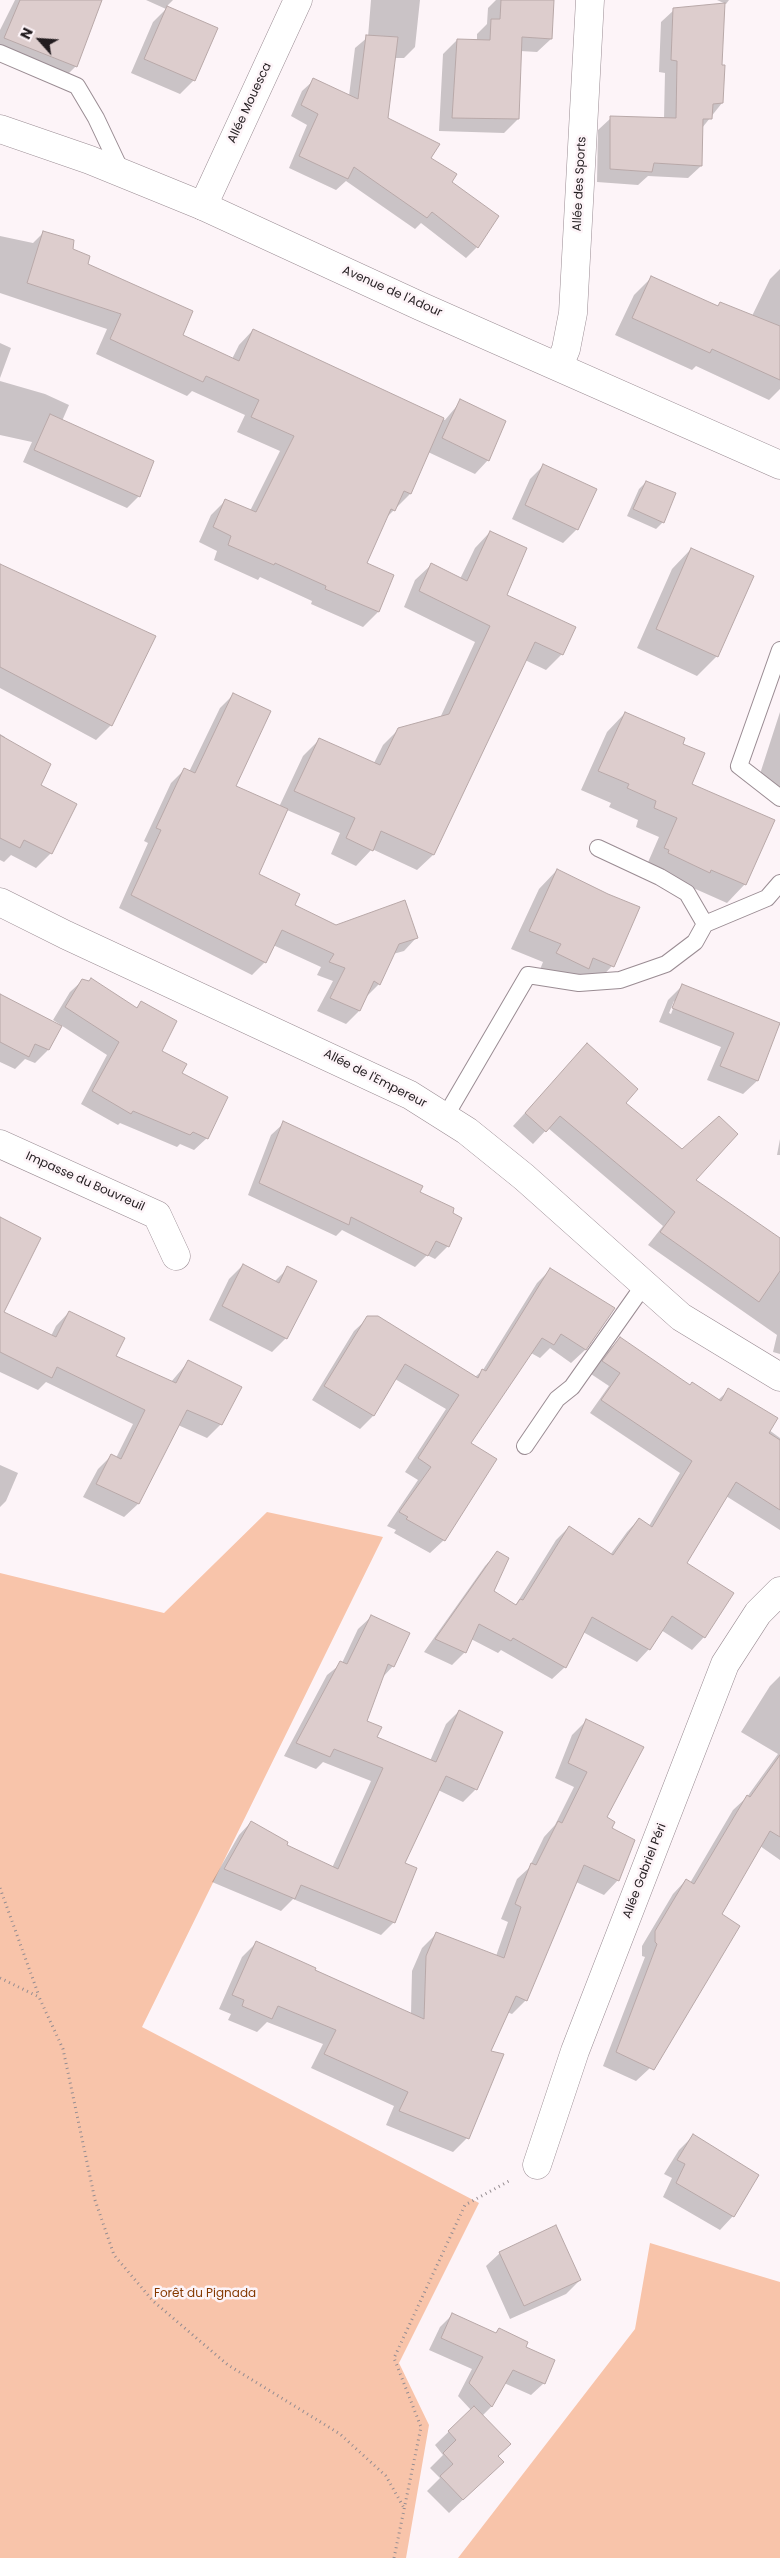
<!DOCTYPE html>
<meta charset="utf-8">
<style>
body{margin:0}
#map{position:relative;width:780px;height:2558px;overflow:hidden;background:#fdf4f8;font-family:Poppins,sans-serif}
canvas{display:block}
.north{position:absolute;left:15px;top:15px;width:50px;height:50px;-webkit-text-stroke:4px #fdf4f8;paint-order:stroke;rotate:296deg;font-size:14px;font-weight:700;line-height:20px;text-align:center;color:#221c1f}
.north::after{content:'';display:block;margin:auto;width:18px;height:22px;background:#221c1f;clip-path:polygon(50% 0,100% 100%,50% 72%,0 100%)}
</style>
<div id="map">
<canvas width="780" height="2558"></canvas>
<div class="north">N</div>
</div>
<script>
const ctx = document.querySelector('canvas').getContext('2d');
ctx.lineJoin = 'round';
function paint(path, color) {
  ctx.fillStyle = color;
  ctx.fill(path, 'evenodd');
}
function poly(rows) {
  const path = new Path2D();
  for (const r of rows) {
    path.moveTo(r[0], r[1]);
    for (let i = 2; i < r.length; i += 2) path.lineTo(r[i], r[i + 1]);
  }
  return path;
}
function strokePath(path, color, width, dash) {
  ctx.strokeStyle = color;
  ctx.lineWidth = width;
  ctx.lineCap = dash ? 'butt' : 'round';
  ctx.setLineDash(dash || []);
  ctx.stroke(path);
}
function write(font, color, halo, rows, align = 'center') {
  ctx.font = font + ' Poppins,sans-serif';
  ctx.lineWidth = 5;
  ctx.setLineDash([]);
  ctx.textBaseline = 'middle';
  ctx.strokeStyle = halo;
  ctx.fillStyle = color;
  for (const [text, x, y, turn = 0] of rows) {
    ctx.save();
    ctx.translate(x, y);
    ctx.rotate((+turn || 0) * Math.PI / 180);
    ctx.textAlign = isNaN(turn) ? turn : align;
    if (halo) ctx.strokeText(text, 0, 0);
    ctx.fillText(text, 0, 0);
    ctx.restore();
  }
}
paint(poly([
 [267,1512,383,1537,142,2027,479,2203,399,2363,429,2425,406,2558,0,2558,0,1573,164,1613],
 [650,2243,780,2282,780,2558,458,2558,635,2329]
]), '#f8c4aa');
paint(poly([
 [15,0,94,0,76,66,62,80,0,55,0,30],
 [146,0,173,0,166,7,216,29,194,80,180,94,131,73,153,22,166,9],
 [371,0,420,0,415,47,404,58,394,58,386,119,430,159,450,182,477,247,466,258,421,223,415,229,346,181,336,190,289,168,307,125,291,116,302,91,314,80,349,96,355,48,368,37],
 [496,0,553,0,551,39,537,52,520,51,518,119,504,133,439,131,443,54,457,40,477,40,477,34,487,24,488,8],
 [717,0,729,0,726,4],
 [674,10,721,66,722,103,702,128,701,166,688,178,648,176,638,185,597,182,598,130,611,118,664,119,665,73,659,72,661,22],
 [44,232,71,250,86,264,182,336,232,359,239,345,253,330,445,420,461,401,488,460,475,474,428,452,410,494,385,519,366,564,393,575,378,612,363,627,311,604,312,601,260,577,258,580,214,560,217,551,199,542,211,515,226,500,250,511,280,451,237,432,245,415,192,391,187,396,96,354,107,329,0,293,0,236,33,243],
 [780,269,780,389,769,400,696,366,692,370,615,335,634,295,651,278,717,307,752,316,770,279],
 [0,343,11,348,0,378],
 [0,381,45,394,69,405,62,421,139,496,127,508,23,462,32,442,0,435],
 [544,465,577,529,563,543,512,519,530,479],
 [646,482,663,522,656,529,627,516,639,489],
 [490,532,505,595,562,654,546,670,525,660,433,855,417,870,372,849,356,866,331,854,340,833,287,810,257,875,293,905,335,926,417,937,404,951,393,954,379,984,366,997,359,1011,346,1024,317,1011,333,981,317,975,321,967,273,945,265,962,252,975,119,908,148,843,144,841,171,783,184,770,189,772,220,708,233,695,234,786,279,807,303,756,319,740,374,763,383,745,399,729,440,718,475,642,404,607,415,580,431,565,460,579,475,548],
 [691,549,717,656,697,676,637,648,672,569],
 [0,566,154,636,111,725,96,740,0,688],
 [780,712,780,789,758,780],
 [625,713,681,744,690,784,745,884,727,903,646,867,659,837,636,827,638,820,609,807,611,803,581,790,607,732],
 [0,734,5,737,4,739,39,786,51,853,36,868,11,855,4,862,0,860],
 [557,870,607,896,638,908,612,966,594,985,539,972,543,962,511,949,539,889],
 [83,980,135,1009,141,1003,161,1052,180,1074,207,1138,194,1150,180,1144,177,1147,120,1123,118,1125,81,1104,107,1055,53,1020,70,992],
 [682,986,779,1024,757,1081,743,1094,707,1080,721,1047,659,1022,668,1000],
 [674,1001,676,1001,671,1014,669,1013],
 [0,995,48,1050,35,1063,25,1059,15,1069,0,1062],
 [587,1045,625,1103,694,1180,780,1239,780,1354,773,1352,777,1335,648,1245,663,1226,548,1128,533,1144,513,1126],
 [284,1123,418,1192,461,1218,448,1246,435,1259,427,1255,415,1267,342,1230,336,1236,248,1195,271,1135],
 [780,1139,780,1155,777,1155],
 [0,1223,2,1313,51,1336,56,1326,69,1312,115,1357,171,1382,188,1362,240,1387,221,1424,207,1438,178,1425,138,1504,124,1517,83,1497,98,1469,111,1456,116,1458,133,1424,46,1382,38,1390,0,1372],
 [243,1265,274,1282,288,1268,286,1338,272,1352,209,1320,229,1279],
 [550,1270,613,1309,585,1350,571,1363,550,1348,540,1358,531,1353,469,1443,444,1540,430,1553,394,1533,396,1530,387,1526,418,1480,405,1472,446,1409,395,1379,373,1416,360,1429,312,1400,354,1331,368,1318,475,1377,483,1370,537,1283],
 [620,1338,689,1386,718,1400,729,1390,769,1430,780,1438,780,1530,726,1496,685,1563,704,1637,692,1650,661,1630,649,1649,637,1662,583,1632,565,1667,552,1679,501,1650,498,1653,471,1639,465,1652,452,1665,424,1652,485,1566,497,1553,492,1591,515,1606,556,1540,569,1527,610,1555,627,1532,639,1519,649,1526,680,1473,590,1413,609,1386,591,1374,608,1351],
 [0,1465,18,1473,6,1501,0,1507],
 [371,1617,393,1666,382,1678,365,1722,376,1738,430,1761,446,1724,459,1711,501,1732,475,1790,463,1802,438,1790,404,1864,394,1922,381,1935,293,1899,281,1911,212,1882,239,1835,251,1822,285,1846,332,1868,371,1781,323,1762,316,1769,284,1756,327,1675,342,1663,358,1629],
 [780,1676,780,1860,760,1846,720,1914,650,2068,636,2081,603,2066,645,1957,642,1956,642,1946,673,1894,686,1880,690,1883,733,1810,747,1797,778,1754,741,1732,770,1686],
 [587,1720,605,1817,610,1828,618,1880,604,1895,576,1882,526,2000,512,2014,507,2012,489,2052,467,2138,453,2152,386,2125,394,2106,311,2068,323,2044,267,2022,257,2032,228,2020,231,2014,219,2009,242,1957,256,1943,411,2014,412,1971,422,1948,436,1934,496,1956,508,1922,501,1919,517,1879,529,1868,544,1837,555,1825,574,1787,555,1778,572,1735],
 [693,2136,733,2216,720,2230,663,2197,672,2178,664,2174,679,2150],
 [500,2253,580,2280,566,2294,510,2319,486,2266],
 [453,2314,495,2334,499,2330,524,2347,544,2383,531,2395,504,2383,491,2407,482,2416,496,2456,488,2476,449,2513,427,2491,440,2478,430,2468,443,2455,435,2445,471,2410,458,2396,472,2369,429,2350,440,2327]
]), '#0003');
const building = poly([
 [20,0,102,0,77,67,4,38,20,0],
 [501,0,554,0,552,39,522,37,519,119,452,118,457,39,490,40,491,19,500,19,501,0],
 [725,3,722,65,725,65,723,103,713,104,712,119,703,119,702,166,654,163,652,172,610,169,610,116,676,118,677,61,671,60,673,8,725,3],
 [167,6,218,28,195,81,144,59,167,6],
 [366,35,398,37,388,118,440,144,431,158,457,174,452,182,499,216,478,248,432,212,427,218,354,167,348,179,299,156,318,114,301,105,313,78,358,99,366,35],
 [43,231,74,240,73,249,90,256,88,264,193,311,183,335,239,361,253,329,444,418,411,494,404,491,395,511,391,509,367,563,394,575,379,612,325,589,326,586,275,563,274,565,228,545,231,536,213,527,225,499,256,512,294,436,251,417,259,400,206,376,203,382,110,339,121,314,27,283,43,231],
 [651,276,718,306,720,302,780,326,780,380,712,349,710,353,632,318,651,276],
 [460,399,506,421,489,461,442,438,460,399],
 [50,414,154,461,140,497,34,450,50,414],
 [543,464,597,489,578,530,525,505,543,464],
 [646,481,676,493,664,523,633,509,646,481],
 [490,531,527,548,507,595,576,627,563,655,535,642,434,855,381,831,373,851,346,838,355,818,294,791,319,738,380,765,398,728,449,714,490,626,419,591,431,563,467,581,490,531],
 [691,548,754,576,718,657,656,629,691,548],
 [0,564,156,636,112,726,0,667,0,564],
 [233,693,271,711,236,786,288,809,259,874,300,894,295,905,336,925,405,900,418,938,399,944,380,985,374,981,360,1011,330,998,345,968,329,962,334,954,282,930,266,963,131,895,161,830,156,828,184,768,195,773,233,693],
 [625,712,685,738,683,744,705,753,692,784,775,820,746,885,711,870,710,873,668,853,669,850,664,848,677,818,654,808,656,801,627,788,629,784,598,771,625,712],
 [0,735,51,764,41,785,77,804,52,854,24,840,20,848,0,838,0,735],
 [557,869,608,894,640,907,614,967,593,958,589,969,556,953,561,944,529,931,557,869],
 [91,978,137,1008,141,1001,177,1021,162,1051,187,1064,182,1073,228,1097,208,1139,193,1132,190,1135,133,1111,131,1114,92,1091,119,1042,65,1007,82,979,89,981,91,978],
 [682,984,780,1023,758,1081,720,1066,734,1033,672,1008,682,984],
 [0,994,62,1026,49,1050,35,1044,29,1057,0,1042,0,994],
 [587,1043,638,1089,626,1103,682,1149,719,1116,738,1134,696,1180,780,1238,780,1271,759,1302,660,1232,675,1212,560,1116,546,1132,525,1113,587,1043],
 [283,1121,423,1186,420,1192,454,1208,453,1213,462,1218,449,1247,436,1241,428,1256,351,1217,349,1225,259,1183,283,1121],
 [0,1217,41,1238,4,1312,56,1337,69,1311,125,1338,116,1356,176,1383,188,1360,242,1387,222,1425,187,1410,139,1504,96,1484,111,1454,121,1459,145,1410,57,1367,52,1378,0,1352,0,1217],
 [243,1264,279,1283,287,1266,317,1281,287,1339,222,1306,243,1264],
 [550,1268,615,1308,586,1350,561,1334,554,1345,542,1338,471,1443,497,1459,445,1541,406,1519,408,1517,399,1512,431,1467,418,1458,459,1395,405,1364,374,1416,324,1386,367,1316,378,1316,478,1378,482,1369,486,1371,550,1268],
 [620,1337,690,1385,692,1382,721,1401,728,1388,778,1418,769,1433,780,1440,780,1510,736,1482,687,1563,734,1593,705,1638,672,1616,650,1650,592,1617,566,1668,513,1638,511,1641,479,1624,466,1653,435,1639,497,1551,509,1558,494,1591,516,1605,520,1599,523,1600,569,1526,613,1555,639,1518,652,1527,692,1461,601,1400,620,1373,602,1361,620,1337],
 [371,1615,410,1633,394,1667,388,1664,367,1721,382,1727,377,1737,436,1762,459,1710,503,1732,477,1790,446,1776,405,1863,417,1868,395,1923,301,1885,295,1899,224,1869,251,1821,288,1842,287,1845,338,1869,383,1768,334,1749,330,1757,296,1743,340,1661,347,1664,371,1615],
 [586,1719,644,1747,607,1817,615,1822,612,1828,635,1840,619,1881,584,1865,527,2001,516,1996,491,2051,504,2054,469,2139,399,2111,408,2092,324,2054,336,2030,278,2006,272,2019,242,2006,244,2000,232,1995,256,1941,316,1968,315,1970,424,2019,426,1956,436,1932,504,1958,521,1907,515,1904,531,1863,536,1865,558,1821,562,1823,587,1772,568,1763,586,1719],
 [780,1755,780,1837,770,1831,722,1914,740,1926,654,2070,616,2052,657,1944,655,1942,655,1931,686,1879,694,1884,747,1795,750,1797,780,1755],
 [693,2134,759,2175,734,2217,676,2183,685,2164,677,2160,693,2134],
 [556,2225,581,2280,524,2306,499,2252,556,2225],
 [452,2313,496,2333,499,2328,528,2342,526,2347,555,2360,545,2384,513,2370,492,2407,469,2383,483,2357,441,2338,452,2313],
 [474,2406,511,2444,498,2456,504,2462,463,2500,440,2476,453,2464,443,2453,456,2440,448,2431,474,2406]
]);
paint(building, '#ddcdcd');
strokePath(building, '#b8a8a8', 1);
const service = poly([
 [0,53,77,86,96,118,122,173],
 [780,650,739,766,780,798],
 [705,924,767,898,780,883],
 [445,1117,528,975,579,983,620,980,666,964,695,942,705,924,687,893,660,877,598,848],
 [525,1446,557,1399,572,1387,644,1285]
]);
const minor = poly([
 [203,206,298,0],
 [559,366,566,349,573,313,590,0],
 [0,1144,157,1215,176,1256],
 [537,2165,575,2051,725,1664,758,1613,780,1591]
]);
const tertiary = poly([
 [0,902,66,935,410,1095,467,1131,524,1177,681,1317,780,1377]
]);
const secondary = poly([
 [0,129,90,160,203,206,420,306,780,465]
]);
strokePath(service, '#9a8c93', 18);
strokePath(minor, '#9a8c93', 29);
strokePath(tertiary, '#9a8c93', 29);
strokePath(secondary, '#9a8c93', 29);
strokePath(poly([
 [0,1888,39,1996],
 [0,1978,39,1997,63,2049,95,2200,114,2255,153,2301,228,2365,340,2434,386,2476,404,2508],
 [394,2558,421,2427,394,2358,465,2205,509,2181]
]), '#958d91', 3, [1, 4]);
strokePath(service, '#fff', 16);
strokePath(minor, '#fff', 28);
strokePath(tertiary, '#fff', 28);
strokePath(secondary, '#fff', 28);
write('12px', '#221c1f', '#fdf4f8', [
 ["Allée Mouesca",250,103,-65],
 ["Allée des Sports",580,184,-87],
 ["Avenue de l'Adour",392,292,24],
 ["Allée de l'Empereur",375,1079,27],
 ["Impasse du Bouvreuil",85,1182,24],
 ["Allée Gabriel Péri",645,1871,-69]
]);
write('12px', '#853900', '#fdf4f8', [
 ["Forêt du Pignada",205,2294]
]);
</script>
